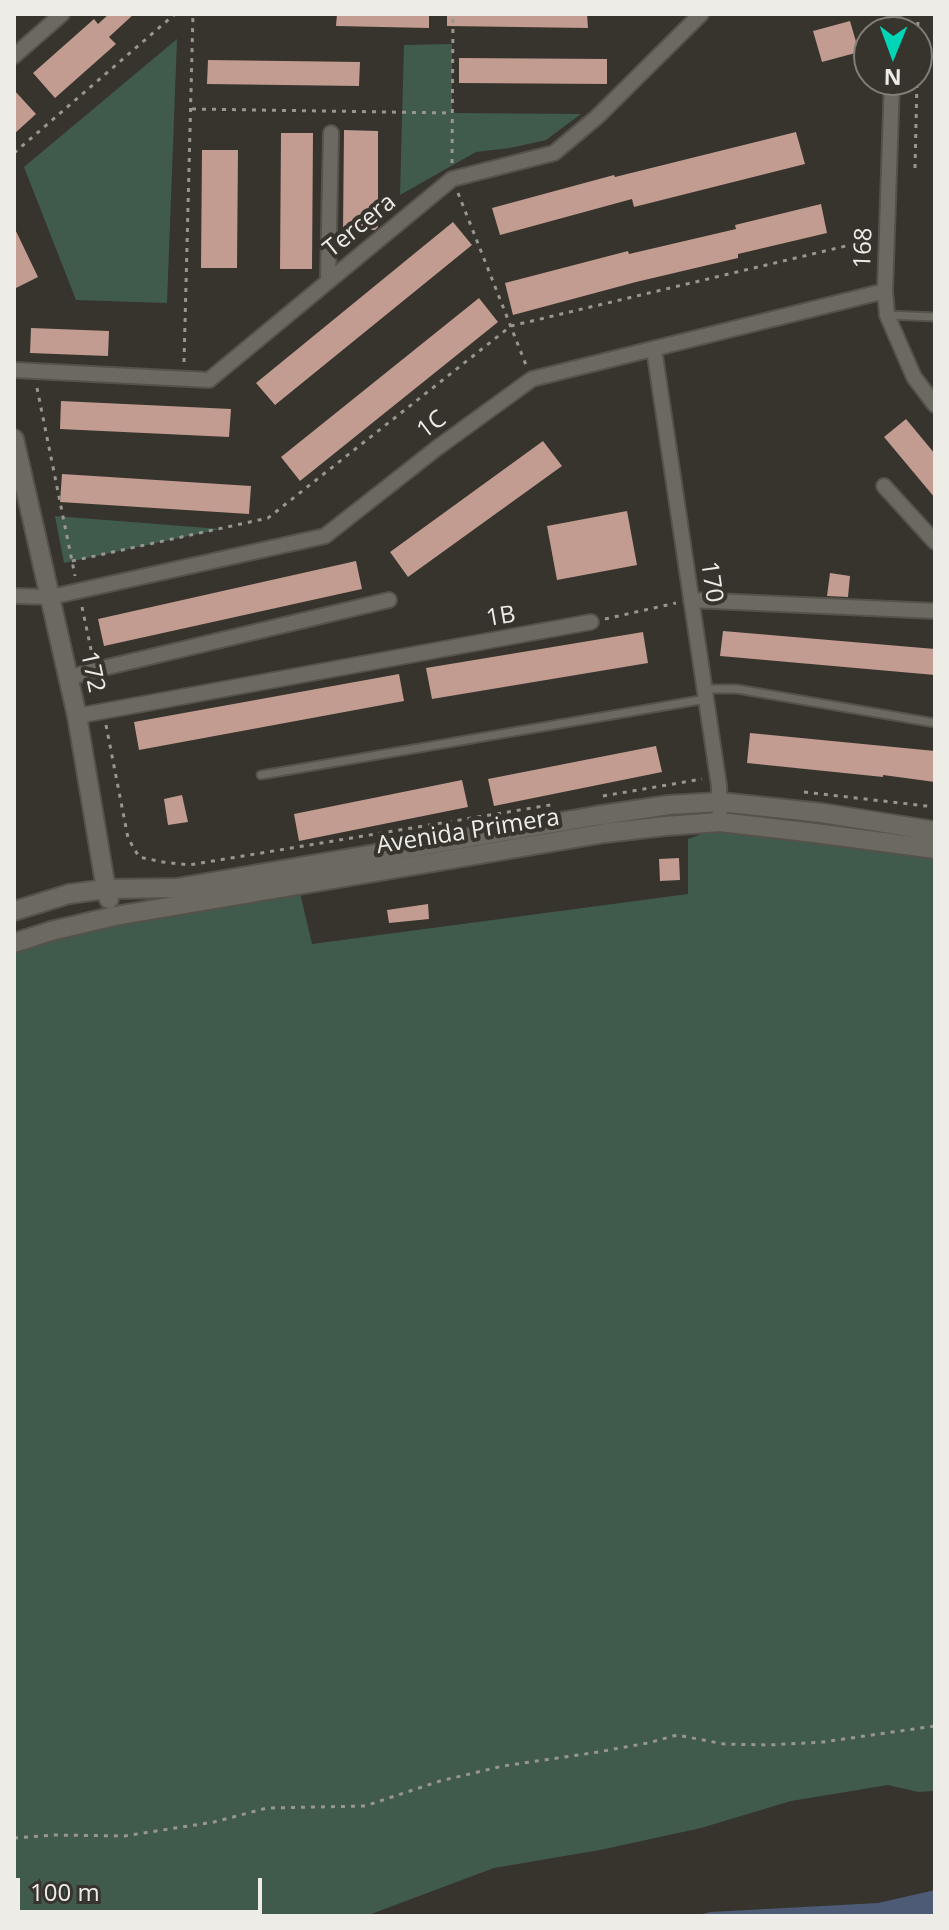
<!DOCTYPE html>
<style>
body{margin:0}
#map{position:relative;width:949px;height:1930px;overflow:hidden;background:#36342c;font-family:"Open Sans",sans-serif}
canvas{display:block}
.frame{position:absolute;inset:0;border:16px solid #eeece7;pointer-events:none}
.north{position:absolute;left:853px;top:16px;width:80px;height:80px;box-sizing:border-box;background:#36342c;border:2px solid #807e77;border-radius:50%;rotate:181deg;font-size:22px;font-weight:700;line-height:32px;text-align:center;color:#eeece7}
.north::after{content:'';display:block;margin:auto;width:28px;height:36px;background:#01d5b7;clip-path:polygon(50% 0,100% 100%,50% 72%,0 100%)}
.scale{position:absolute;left:16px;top:1878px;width:246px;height:36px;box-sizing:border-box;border:4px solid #eeece7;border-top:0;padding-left:10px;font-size:24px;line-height:28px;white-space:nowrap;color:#eeece7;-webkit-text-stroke:6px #36342c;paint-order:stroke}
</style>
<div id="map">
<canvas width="949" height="1930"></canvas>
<div class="frame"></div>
<div class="north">N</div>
<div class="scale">100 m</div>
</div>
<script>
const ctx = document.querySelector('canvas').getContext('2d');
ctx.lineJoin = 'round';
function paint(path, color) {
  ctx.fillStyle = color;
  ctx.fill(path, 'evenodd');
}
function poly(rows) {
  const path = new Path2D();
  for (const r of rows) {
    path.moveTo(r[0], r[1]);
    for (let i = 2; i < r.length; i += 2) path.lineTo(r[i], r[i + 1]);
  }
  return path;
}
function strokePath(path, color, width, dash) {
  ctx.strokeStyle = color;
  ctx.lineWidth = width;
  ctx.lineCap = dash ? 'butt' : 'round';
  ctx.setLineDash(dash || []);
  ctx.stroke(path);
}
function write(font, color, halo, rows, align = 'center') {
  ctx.font = font + ' "Open Sans",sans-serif';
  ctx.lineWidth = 8;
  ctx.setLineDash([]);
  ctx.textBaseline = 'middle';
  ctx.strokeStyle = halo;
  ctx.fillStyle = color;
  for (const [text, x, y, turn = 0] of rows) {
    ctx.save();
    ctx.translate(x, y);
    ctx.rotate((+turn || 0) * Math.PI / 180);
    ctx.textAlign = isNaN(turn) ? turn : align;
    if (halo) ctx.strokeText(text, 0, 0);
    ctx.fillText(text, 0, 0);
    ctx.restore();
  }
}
paint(poly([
 [177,39,167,303,76,300,24,167],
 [452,44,452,113,581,114,546,140,510,148,476,152,400,195,404,45],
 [55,516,220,529,64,563],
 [727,825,935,854,935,1791,918,1792,888,1785,791,1801,701,1828,600,1850,494,1868,366,1916,14,1916,14,954,76,928,297,880,312,944,688,894,688,839]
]), '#405b4c');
paint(poly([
 [935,1890,935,1916,695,1916,710,1912,878,1903]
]), '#4d5b77');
paint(poly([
 [109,14,134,14,109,37,116,44,55,98,33,73,94,19,98,24],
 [337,14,429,14,429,28,336,26],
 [447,14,587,14,588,28,447,26],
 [850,21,859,52,822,62,813,31],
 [459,58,607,59,607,84,459,83],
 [208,60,360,62,359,86,207,84],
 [14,90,36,114,14,134],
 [344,130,378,131,378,227,375,230,343,230],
 [796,132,805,164,634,207,632,199,500,235,492,208,614,175,615,177],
 [281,133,313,133,312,269,280,269],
 [202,150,238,150,237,268,201,268],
 [821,204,827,233,738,254,738,258,636,282,513,315,505,283,628,251,629,254,736,229,735,225],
 [453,222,472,245,275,405,256,383],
 [14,227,38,277,14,289],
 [479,298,498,322,300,481,281,457],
 [31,328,109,331,108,356,30,353],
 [61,401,231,409,229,437,60,429],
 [906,419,935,454,935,498,884,437],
 [543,441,562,466,408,577,390,552],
 [62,474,251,486,249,514,60,502],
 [627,511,637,565,557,580,547,526],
 [356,561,362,589,104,646,98,619],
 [830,573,850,576,848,597,827,596],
 [723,631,935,649,935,675,720,656],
 [643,632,648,663,432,699,426,668],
 [399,674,404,701,139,750,134,722],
 [750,733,935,751,935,782,883,775,883,777,747,763],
 [656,746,662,772,494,806,488,779],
 [462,780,468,807,299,841,294,814],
 [182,795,188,822,168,825,164,799],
 [679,858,680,880,660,881,659,859],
 [428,904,429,919,389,923,387,910]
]), '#c29b91');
const service = poly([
 [887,315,935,317],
 [705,689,737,689,935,723],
 [261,775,706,699]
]);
const minor = poly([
 [893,32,894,14],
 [14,56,62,14],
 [892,80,885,291,887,315,914,377,935,405],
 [328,280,331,133],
 [654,349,719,786,720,822],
 [14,370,209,380,452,179,554,153,597,117,701,14],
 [884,486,935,542],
 [14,596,51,597,325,536,437,448,532,379,885,291],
 [691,600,935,611],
 [69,678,95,670,389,600],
 [77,716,591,622]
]);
const tertiary = poly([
 [14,439,77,716,106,889,109,899],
 [14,911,69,894,106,889,177,888,595,816,669,805,720,802,822,813,935,831],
 [14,943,51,931,115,916,605,833,665,826,720,822,815,833,935,849]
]);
strokePath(service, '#54524b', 11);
strokePath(minor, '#54524b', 18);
strokePath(tertiary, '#54524b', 22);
strokePath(poly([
 [917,76,918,14],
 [192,109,452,113],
 [14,153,175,14],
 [452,163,453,14],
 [915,168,917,80],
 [458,193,526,365],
 [184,362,193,14],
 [37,388,75,576],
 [72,561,268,518,511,326,871,240],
 [82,607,92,654],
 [605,619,676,603],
 [106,725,128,838,139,857,163,862,189,865,556,804],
 [804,792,935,807],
 [603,796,702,779],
 [14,1838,55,1835,124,1836,214,1822,267,1808,365,1806,440,1781,503,1766,592,1753,648,1743,677,1735,724,1744,769,1745,823,1742,935,1726]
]), '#98968f', 3, [4, 6]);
strokePath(service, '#6c6a60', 7);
strokePath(minor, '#6c6a60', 14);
strokePath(tertiary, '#6c6a60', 18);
write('24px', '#eeece7', '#36342c', [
 ["Tercera",360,226,-39],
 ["168",864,248,-88],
 ["1C",432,425,-37],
 ["170",711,582,82],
 ["1B",501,617,-10],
 ["172",92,672,78],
 ["Avenida Primera",468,832,-9]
]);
</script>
